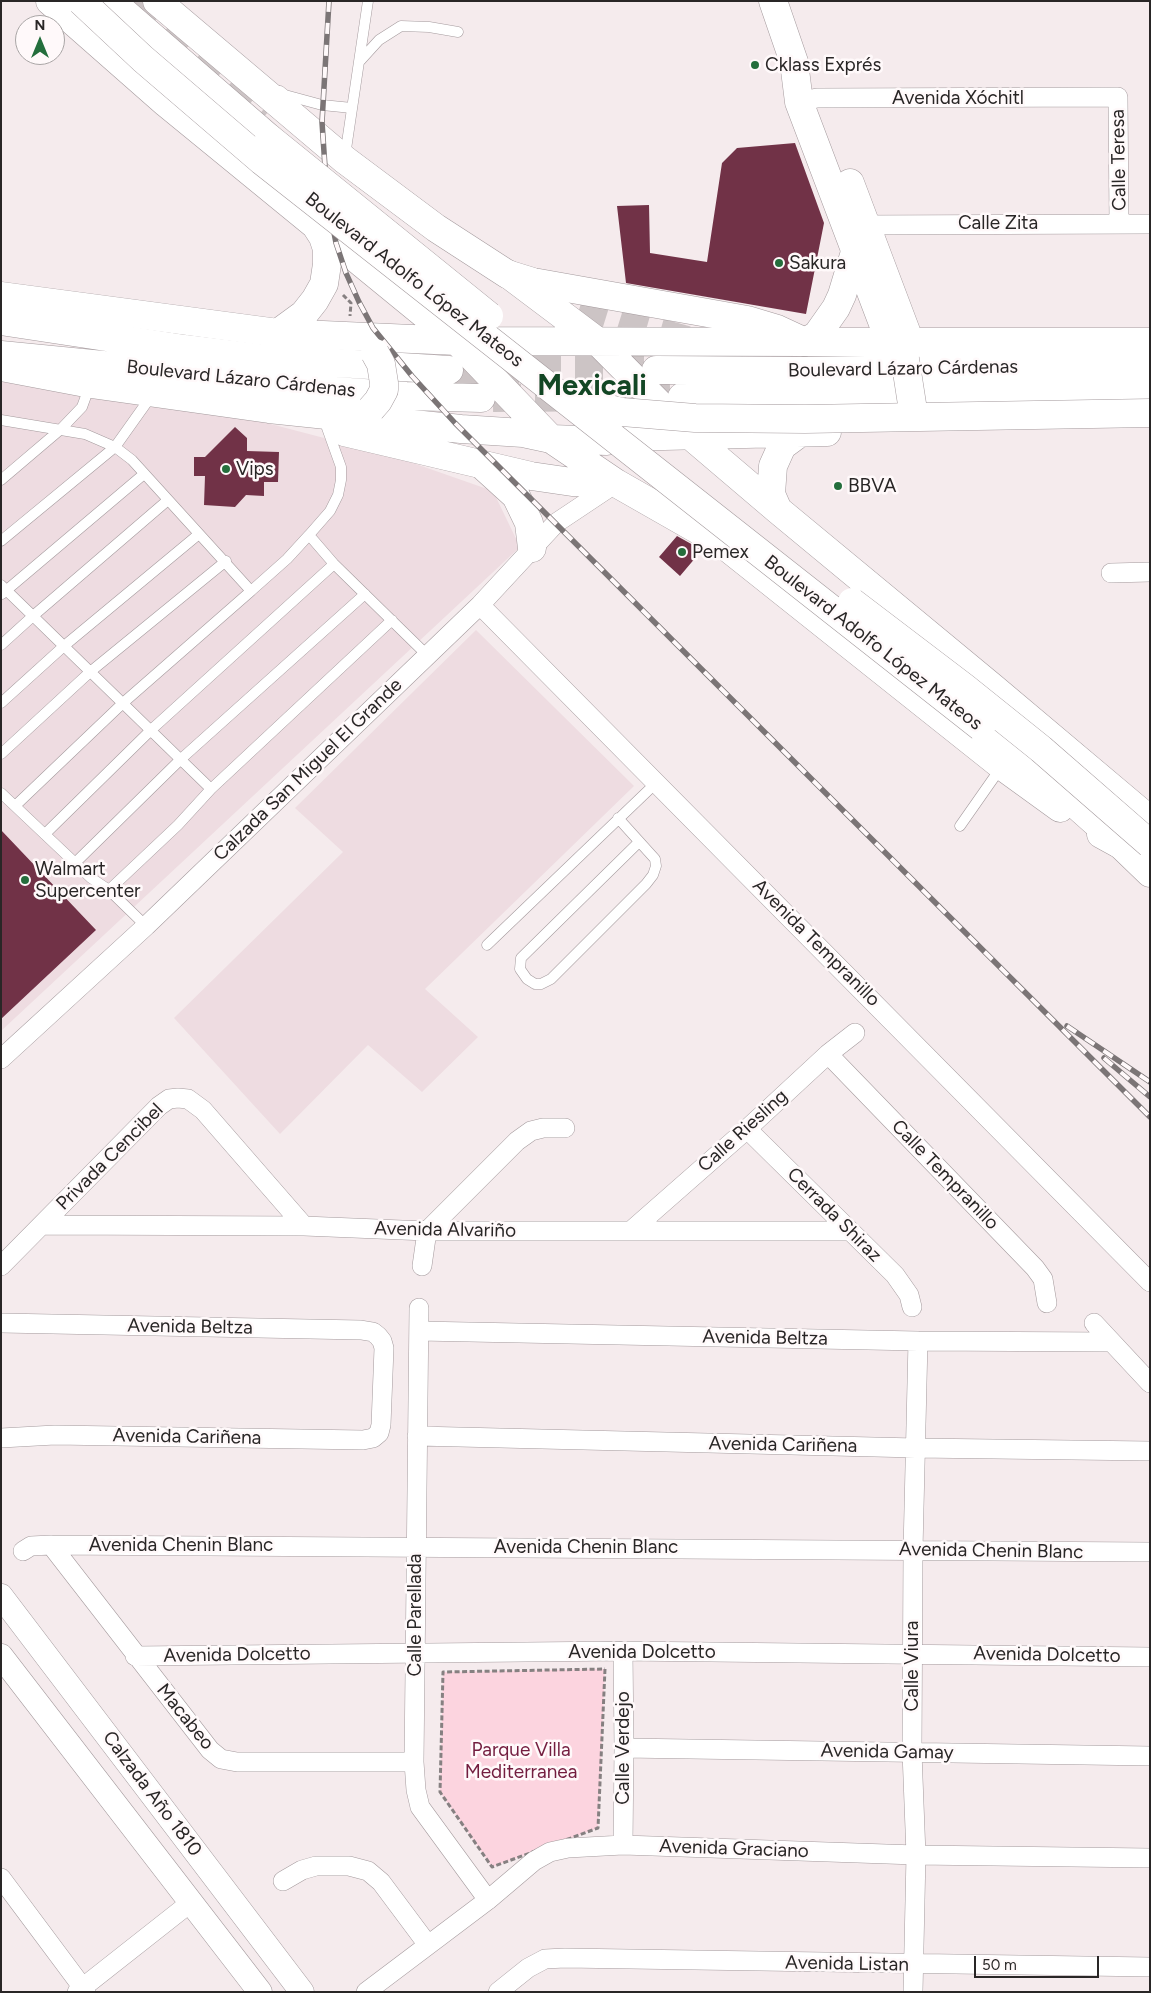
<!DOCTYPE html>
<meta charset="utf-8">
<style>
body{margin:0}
#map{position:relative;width:1151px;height:1993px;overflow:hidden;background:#f5ebed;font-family:Figtree,sans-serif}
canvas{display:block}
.frame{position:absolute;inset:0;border:2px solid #292626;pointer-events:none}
.north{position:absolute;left:15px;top:15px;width:50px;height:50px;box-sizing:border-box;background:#fff9fa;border:1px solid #a9a5a5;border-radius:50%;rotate:0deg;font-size:14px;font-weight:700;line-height:20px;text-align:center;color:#292626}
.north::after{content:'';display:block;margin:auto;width:18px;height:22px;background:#246e3c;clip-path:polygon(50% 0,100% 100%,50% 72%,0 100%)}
.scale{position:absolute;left:974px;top:1956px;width:125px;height:22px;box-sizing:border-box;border:2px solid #292626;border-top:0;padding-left:6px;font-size:15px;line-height:18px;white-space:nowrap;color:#292626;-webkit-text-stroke:4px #fff9fa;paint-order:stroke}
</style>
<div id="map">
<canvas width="1151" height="1993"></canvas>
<div class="frame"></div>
<div class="north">N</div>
<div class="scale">50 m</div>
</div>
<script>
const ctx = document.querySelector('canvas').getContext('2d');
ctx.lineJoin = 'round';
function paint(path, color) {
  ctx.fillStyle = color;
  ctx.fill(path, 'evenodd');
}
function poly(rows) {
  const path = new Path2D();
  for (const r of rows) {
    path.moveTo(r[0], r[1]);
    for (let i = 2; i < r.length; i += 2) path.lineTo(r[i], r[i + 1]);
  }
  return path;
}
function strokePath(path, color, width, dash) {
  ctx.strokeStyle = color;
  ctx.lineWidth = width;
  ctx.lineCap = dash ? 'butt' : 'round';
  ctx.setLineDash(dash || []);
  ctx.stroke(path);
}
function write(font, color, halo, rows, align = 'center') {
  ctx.font = font + ' Figtree,sans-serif';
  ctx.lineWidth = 5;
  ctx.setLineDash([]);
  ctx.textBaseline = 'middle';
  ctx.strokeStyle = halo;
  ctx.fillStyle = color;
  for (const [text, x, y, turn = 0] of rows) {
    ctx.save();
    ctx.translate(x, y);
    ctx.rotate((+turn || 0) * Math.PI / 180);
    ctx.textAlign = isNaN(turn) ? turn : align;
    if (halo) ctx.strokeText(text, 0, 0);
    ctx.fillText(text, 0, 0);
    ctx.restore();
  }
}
paint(poly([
 [1,378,263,422,393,456,493,491,520,547,1,1031],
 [476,630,634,786,425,989,478,1037,422,1092,368,1045,280,1134,174,1018,343,852,295,808]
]), '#eedce1');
paint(poly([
 [605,1669,598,1828,492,1867,440,1792,443,1672]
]), '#fcd4df');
paint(poly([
 [795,143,824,223,806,314,626,283,617,206,649,205,650,253,707,262,722,163,737,148],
 [235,427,247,438,247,451,279,452,278,482,264,482,264,496,246,495,235,507,204,505,205,476,194,476,194,457,205,457],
 [677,536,702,550,680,576,659,557],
 [1,830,96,930,1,1019]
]), '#713247');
strokePath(poly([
 [135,1,268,112],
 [540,294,556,301,630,324,743,356],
 [449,370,644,370],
 [493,398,670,397]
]), '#ccc4c5', 28, [28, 14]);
const service = poly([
 [359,62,379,40,401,26,429,27,458,32],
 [280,91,285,95,322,105,352,108],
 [345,156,368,1],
 [1,420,85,434,115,447,132,460,251,591,287,559,309,535,330,511,338,495,341,480,341,467,327,428],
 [1,480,61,429,82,407,90,385],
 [309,535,334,564,427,655],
 [1,541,115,447,152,395],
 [1,585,211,789,178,825,109,890],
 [2,594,144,474],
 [1,645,33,616,168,500],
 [1,703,64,646,199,534],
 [1,754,90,672,226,561],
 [211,789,392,620],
 [1,793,91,878,109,890,146,926],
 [15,806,123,703,251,591],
 [618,818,655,859,656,866,653,875,646,884,551,979,541,984,535,984,527,979,520,969,521,958,639,842],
 [960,826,1002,766],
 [45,834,151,730,334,564],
 [75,863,181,759,365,594],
 [487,945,657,782]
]);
const minor = poly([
 [799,102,817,98,1118,97,1119,224],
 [854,225,1150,224],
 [1111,573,1150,572],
 [480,605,1150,1282],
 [828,1054,1035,1268,1043,1279,1047,1303],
 [1,1059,146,926,480,605,556,523,616,483],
 [747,1129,895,1275,909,1295,912,1307],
 [42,1225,304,1226,427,1231,849,1231],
 [632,1230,747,1129,828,1054,855,1033],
 [1,1266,159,1106,169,1099,178,1098,188,1099,203,1110,304,1226],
 [422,1266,427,1231,517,1141,531,1131,543,1128,565,1128],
 [419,1308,414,1762,416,1790,420,1807,488,1900],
 [1,1323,361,1330,373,1332,378,1336,382,1341,384,1348,381,1425,379,1433,373,1438,363,1440,55,1435,1,1438],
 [1094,1323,1150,1383],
 [419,1331,918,1341,1110,1342],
 [417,1436,916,1448,1150,1451],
 [51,1545,210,1750,221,1759,237,1762,414,1762],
 [23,1551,31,1546,51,1545,1150,1552],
 [135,1656,623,1651,1150,1657],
 [624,1748,1150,1756],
 [623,1845,624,1748,623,1651],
 [1,1878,86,1992],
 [283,1881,302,1870,316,1866,349,1866,368,1871,381,1882,428,1945],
 [77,1992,190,1903],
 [366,1992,488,1900,534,1861,550,1852,568,1848,623,1845,916,1855,1150,1858],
 [498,1992,528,1968,545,1959,565,1958,1150,1967],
 [913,1992,916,1855,912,1752,913,1550,918,1341]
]);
const tertiary = poly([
 [1,1596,302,1992],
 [1,1656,260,1992]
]);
const secondary = poly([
 [773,1,794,62,799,102,890,342,905,359],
 [850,183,910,342,905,359],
 [805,342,906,342]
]);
const trunk = poly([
 [50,1,166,103,457,341,551,439,616,483,723,544,1002,766,1060,808],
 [508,274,597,341,691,436,778,510,992,687,1150,820],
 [1,296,278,333,457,341,805,342,817,335,836,308,842,295,855,252],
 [278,333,304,314,315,300,324,284,327,264,327,249,323,237,314,223],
 [1,367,91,384,269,409,461,429,523,433,551,439,607,441,623,437,827,432],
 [344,432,531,476,572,482,616,483],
 [483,466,516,496,529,523,532,548],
 [778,510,771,494,773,466,782,446,801,432],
 [1101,834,1121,845,1150,873]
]);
const motorway = poly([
 [111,1,269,138],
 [157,1,345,160,436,228,507,274,533,282,747,320,777,329,805,342],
 [1,321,185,349,258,358,449,370],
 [910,342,1150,342],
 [1,355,164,371,321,390,406,396,481,398],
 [656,370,795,371,1150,366],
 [682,397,850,397,1150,392],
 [981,727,1075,804,1121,845]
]);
strokePath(service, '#a49a9d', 11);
strokePath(minor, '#a49a9d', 20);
strokePath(tertiary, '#a49a9d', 25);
strokePath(secondary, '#a49a9d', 29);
strokePath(trunk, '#a49a9d', 29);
strokePath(motorway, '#a49a9d', 29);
strokePath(poly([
 [343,295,351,303,350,316],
 [605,1669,598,1828,492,1867,440,1792,443,1672,605,1669]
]), '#868081', 3, [5, 2.5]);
strokePath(service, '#fff', 10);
strokePath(minor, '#fff', 19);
strokePath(tertiary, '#fff', 24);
strokePath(secondary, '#fff', 28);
strokePath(trunk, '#fff', 28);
strokePath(motorway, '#fff', 28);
const rail = poly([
 [329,1,322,122,327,197,336,243,346,273,359,302,373,328,412,376,455,423,1150,1117],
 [1067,1026,1150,1082],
 [1104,1058,1150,1097]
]);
strokePath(rail, '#7b7576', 5.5);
strokePath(rail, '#fff9fa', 4, [11]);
const secondaryBridge = poly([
 [905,359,914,417]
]);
const trunkBridge = poly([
 [371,409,378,401,384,390,384,383,381,364,375,353]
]);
const motorwayBridge = poly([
 [81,1,143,59,262,161,981,727],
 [269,138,489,316],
 [573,401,622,412,695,418,805,419,1150,413],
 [852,602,965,688,1041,749,1150,844]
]);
strokePath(secondaryBridge, '#a49a9d', 29, []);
strokePath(trunkBridge, '#a49a9d', 29, []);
strokePath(motorwayBridge, '#a49a9d', 29, []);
strokePath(secondaryBridge, '#fff', 28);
strokePath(trunkBridge, '#fff', 28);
strokePath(motorwayBridge, '#fff', 28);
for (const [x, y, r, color] of [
 [755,65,5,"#246e3c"],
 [779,263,5,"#246e3c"],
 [226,469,5,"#246e3c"],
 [838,486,5,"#246e3c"],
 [682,552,5,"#246e3c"],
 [25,880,5,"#246e3c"]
]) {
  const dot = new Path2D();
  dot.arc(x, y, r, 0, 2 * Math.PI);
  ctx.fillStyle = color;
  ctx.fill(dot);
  strokePath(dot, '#fff9fa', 2);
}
write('19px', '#292626', '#fff9fa', [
 ["Cklass Exprés",765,65],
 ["Sakura",789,263],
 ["Vips",236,469],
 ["BBVA",848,486],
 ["Pemex",692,552],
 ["Walmart",35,869],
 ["Supercenter",35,891]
], 'left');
write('19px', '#292626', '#fff9fa', [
 ["Avenida Xóchitl",958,98],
 ["Calle Teresa",1119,160,-91],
 ["Calle Zita",998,223],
 ["Boulevard Adolfo López Mateos",414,280,38],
 ["Boulevard Lázaro Cárdenas",903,369,-1],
 ["Boulevard Lázaro Cárdenas",241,379,6],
 ["Boulevard Adolfo López Mateos",873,643,38],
 ["Calzada San Miguel El Grande",308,770,-44],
 ["Avenida Tempranillo",816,943,45],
 ["Calle Riesling",743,1131,-42],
 ["Privada Cencibel",110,1157,-45],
 ["Calle Tempranillo",945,1175,46],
 ["Cerrada Shiraz",834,1215,45],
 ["Avenida Alvariño",445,1230,1],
 ["Avenida Beltza",190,1327,1],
 ["Avenida Beltza",765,1338,1],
 ["Avenida Cariñena",187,1437,1],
 ["Avenida Cariñena",783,1445,1],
 ["Avenida Chenin Blanc",181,1545],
 ["Avenida Chenin Blanc",586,1547],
 ["Avenida Chenin Blanc",991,1551,1],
 ["Calle Parellada",415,1615,-90],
 ["Avenida Dolcetto",642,1652],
 ["Avenida Dolcetto",237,1655,-1],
 ["Avenida Dolcetto",1047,1655,1],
 ["Calle Viura",912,1666,-90],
 ["Macabeo",185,1717,51],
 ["Calle Verdejo",623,1748,-90],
 ["Avenida Gamay",887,1752,1],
 ["Calzada Año 1810",152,1794,53],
 ["Avenida Graciano",734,1849,2],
 ["Avenida Listan",847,1964,1]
]);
write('19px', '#731d3f', '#fff9fa', [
 ["Parque Villa",521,1750],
 ["Mediterranea",521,1772]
]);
write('bold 29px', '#134624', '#fff9fa', [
 ["Mexicali",592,387]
]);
</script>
